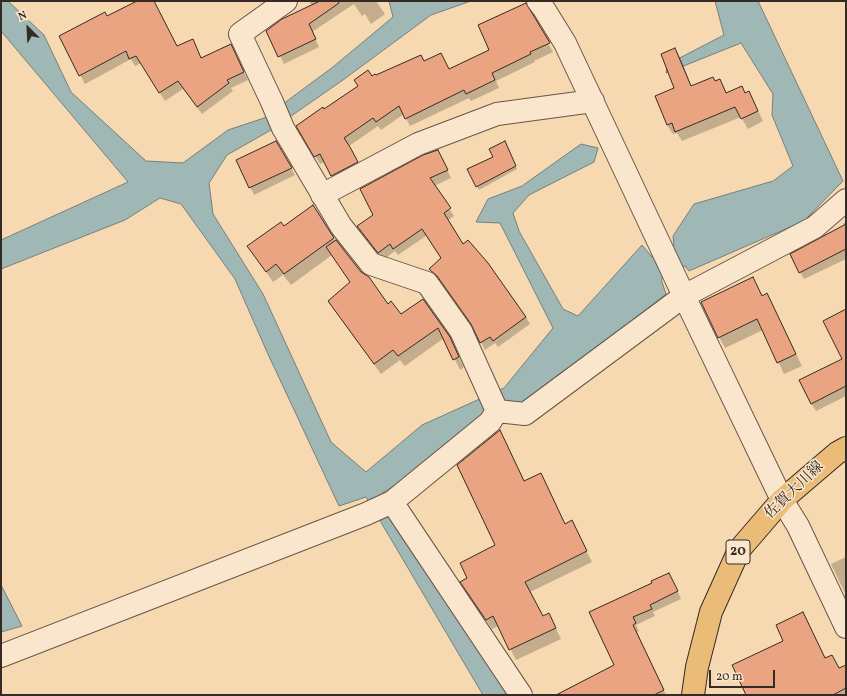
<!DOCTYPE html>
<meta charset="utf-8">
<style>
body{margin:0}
#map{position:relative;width:847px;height:696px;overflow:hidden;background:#f6d9b0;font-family:Vollkorn,serif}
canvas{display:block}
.frame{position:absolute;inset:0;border:2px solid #362a25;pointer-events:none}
.north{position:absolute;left:8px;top:8px;width:40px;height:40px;-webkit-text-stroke:3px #f9e6cc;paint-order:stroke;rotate:336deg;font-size:11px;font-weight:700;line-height:16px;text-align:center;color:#362a25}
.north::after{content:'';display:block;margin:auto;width:14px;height:18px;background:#362a25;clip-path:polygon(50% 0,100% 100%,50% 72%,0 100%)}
.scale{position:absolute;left:709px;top:670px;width:66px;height:18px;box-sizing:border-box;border:2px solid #362a25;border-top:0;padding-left:5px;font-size:12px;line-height:14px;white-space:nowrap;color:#362a25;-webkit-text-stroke:3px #f9e6cc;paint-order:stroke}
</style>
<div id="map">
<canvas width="847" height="696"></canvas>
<div class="frame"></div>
<div class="north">N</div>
<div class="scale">20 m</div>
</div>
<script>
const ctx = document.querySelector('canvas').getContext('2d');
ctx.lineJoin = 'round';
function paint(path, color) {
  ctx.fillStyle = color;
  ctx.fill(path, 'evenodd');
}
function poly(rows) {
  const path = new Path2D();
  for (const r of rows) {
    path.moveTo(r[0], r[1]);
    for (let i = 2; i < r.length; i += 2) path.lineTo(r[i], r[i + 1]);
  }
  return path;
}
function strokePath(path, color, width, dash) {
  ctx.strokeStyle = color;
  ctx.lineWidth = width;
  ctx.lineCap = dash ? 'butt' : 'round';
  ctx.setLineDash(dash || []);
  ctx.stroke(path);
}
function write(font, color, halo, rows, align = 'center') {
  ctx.font = font + ' Vollkorn,"Noto Serif JP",serif';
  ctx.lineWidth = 3;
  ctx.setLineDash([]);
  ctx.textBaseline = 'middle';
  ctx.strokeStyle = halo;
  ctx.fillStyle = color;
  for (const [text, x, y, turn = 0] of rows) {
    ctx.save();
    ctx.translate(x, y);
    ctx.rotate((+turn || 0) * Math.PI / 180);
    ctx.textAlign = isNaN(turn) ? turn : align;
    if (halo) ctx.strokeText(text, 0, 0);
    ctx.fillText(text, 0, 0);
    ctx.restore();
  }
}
const water = poly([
 [1,1,8,1,44,35,71,92,146,161,183,163,228,130,264,118,333,67,393,17,389,1,471,1,431,15,343,80,271,130,227,155,209,183,213,214,263,294,331,442,366,472,422,425,504,388,553,328,500,223,476,222,488,199,522,186,581,144,598,148,594,162,529,195,513,213,519,231,563,309,578,316,642,245,653,258,674,246,673,236,694,204,773,181,793,166,772,115,773,94,741,43,666,73,668,64,724,35,715,1,758,1,843,181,804,221,689,271,685,266,661,279,666,294,604,343,519,406,507,401,483,416,404,480,382,493,507,695,483,695,366,497,339,506,267,352,235,279,181,204,160,198,125,220,1,269,1,240,128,182,1,31,1,1],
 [1,585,22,626,1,632,1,585]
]);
paint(water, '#a0b8b5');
strokePath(water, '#767f7b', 1);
paint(poly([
 [139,1,153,1,177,47,192,40,202,59,235,54,248,80,231,88,233,91,202,114,183,89,165,101,141,63,135,66,131,59,85,84,60,37,107,17],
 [309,1,376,1,385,14,371,24,365,14,362,16,354,4,312,32,319,47,284,64,267,31,312,6],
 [525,4,553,52,534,61,535,62,496,81,499,88,471,101,469,98,410,126,404,114,381,130,378,126,349,146,361,170,336,184,325,162,320,164,297,126,324,110,372,77,424,62,441,54,449,70,491,50],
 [675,49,681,59,692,87,720,80,727,94,745,94,754,102,763,121,748,129,741,117,682,141,677,133,673,134,667,125,675,89],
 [276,142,295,175,254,195,250,187],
 [506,146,517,169,479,190,477,186,494,157],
 [438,151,451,178,434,186,454,216,447,221,463,245,526,317,530,324,498,347,495,343,485,350,474,328,443,283,434,276,430,269,442,259,426,236,398,255,395,251,383,260,358,226,374,215],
 [313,206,336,242,388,305,401,316,423,300,449,338,464,367,460,370,444,338,405,366,400,360,381,374,335,311,329,301,351,283,332,255,291,285,283,275,273,282,249,247,284,227],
 [846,222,846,259,804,279,800,272,845,226,843,223],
 [767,295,802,366,784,374,763,330,725,348,719,337],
 [846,310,846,396,816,411,811,403,843,359],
 [505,441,525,482,546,485,565,525,572,522,592,562,530,592,543,617,549,614,561,639,516,660,499,626,492,629,467,592,469,578,496,545],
 [846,557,846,595,831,564],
 [673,581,681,599,653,612,655,616,636,625,639,631,637,632,666,695,558,695,615,665,590,613],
 [803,614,826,659,839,669,846,666,846,695,748,695]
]), '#0003');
const building = poly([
 [137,1,154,1,177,46,193,39,201,58,231,44,244,72,227,80,229,83,197,107,178,81,159,93,136,56,129,59,126,51,79,76,59,36,105,12,107,16,137,1],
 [320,1,338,1,339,3,309,24,316,39,278,57,266,31,282,19,320,1],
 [526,3,550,43,530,52,531,54,492,73,495,80,466,94,464,90,405,119,399,106,376,122,373,118,344,138,350,147,358,162,331,176,320,154,314,157,296,126,323,107,324,109,358,86,354,80,368,70,372,76,375,74,376,75,421,55,424,61,441,53,449,69,489,50,478,25,526,3],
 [675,48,691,86,713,77,715,81,720,79,726,93,742,86,745,93,749,91,758,111,741,119,735,107,675,132,672,123,667,125,655,96,674,88,661,54,675,48],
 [276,141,292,168,249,188,236,160,276,141],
 [505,141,516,166,476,187,467,169,493,157,489,149,505,141],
 [438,150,448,170,430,178,451,208,444,213,463,244,468,240,488,263,526,317,493,341,490,337,480,343,471,324,437,276,429,269,441,258,422,229,393,249,390,244,378,253,357,226,373,215,360,189,423,155,438,150],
 [313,205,334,238,284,274,276,264,266,272,247,246,281,222,284,226,313,205],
 [846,224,846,249,799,273,790,254,846,224],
 [336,240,361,272,369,277,388,304,391,301,401,314,423,299,450,337,459,357,453,360,438,328,398,356,393,350,374,364,328,301,350,282,326,247,336,240],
 [753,277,762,296,767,293,796,354,777,363,757,319,718,338,701,302,753,277],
 [846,309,846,386,811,404,799,380,842,359,823,321,846,309],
 [500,430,524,481,541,473,565,524,572,520,587,551,525,582,543,616,549,613,556,628,509,650,493,616,486,620,460,582,467,578,460,563,495,545,457,465,500,430],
 [669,573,678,591,650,605,652,609,633,617,636,623,633,625,664,690,654,695,556,695,614,665,589,612,652,583,651,581,669,573],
 [803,612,825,658,832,655,839,668,846,665,846,688,833,695,746,695,732,665,783,641,776,625,803,612]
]);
paint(building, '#eaa481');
strokePath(building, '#362a25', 1);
const minor = poly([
 [286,1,240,34,272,102,283,128,341,226,371,264,427,283,461,331,497,411],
 [538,1,544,9,565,43,684,296,782,500,798,526,846,627],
 [322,195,418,144,497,114,593,101],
 [497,411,525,414,684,296,815,227,846,200],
 [392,502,521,695],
 [1,656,366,514,392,502,490,422,497,411]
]);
const major = poly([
 [693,695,697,667,711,612,739,550,782,500,837,453,846,448]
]);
strokePath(minor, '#665648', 24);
strokePath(major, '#362a25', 24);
strokePath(minor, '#f9e6cc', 22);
strokePath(major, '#ebbc78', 22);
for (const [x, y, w] of [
 [738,552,24]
]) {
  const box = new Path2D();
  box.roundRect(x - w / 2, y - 12, w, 24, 3);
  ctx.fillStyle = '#f9e6cc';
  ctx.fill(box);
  strokePath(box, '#362a25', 1);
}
write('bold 14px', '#362a25', null, [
 ["20",738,552]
]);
write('15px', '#362a25', '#f9e6cc', [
 ["佐賀大川線",795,491,-44]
]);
</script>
